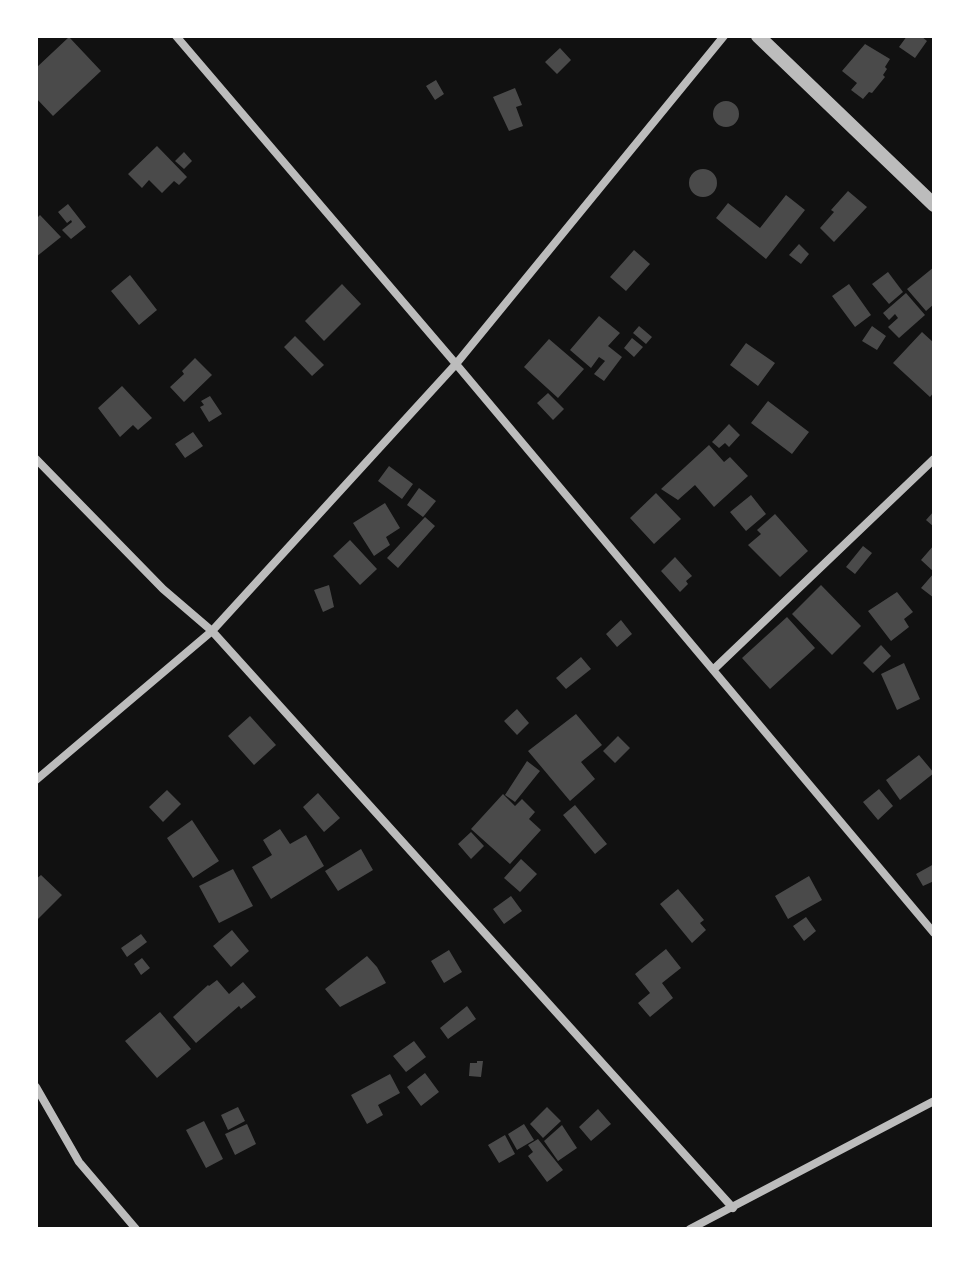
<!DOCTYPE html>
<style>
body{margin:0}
#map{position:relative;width:970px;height:1265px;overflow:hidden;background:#111;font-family:Raleway,sans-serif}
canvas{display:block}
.frame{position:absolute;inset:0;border:38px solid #fff;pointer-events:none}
</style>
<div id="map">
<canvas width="970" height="1265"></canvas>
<div class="frame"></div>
</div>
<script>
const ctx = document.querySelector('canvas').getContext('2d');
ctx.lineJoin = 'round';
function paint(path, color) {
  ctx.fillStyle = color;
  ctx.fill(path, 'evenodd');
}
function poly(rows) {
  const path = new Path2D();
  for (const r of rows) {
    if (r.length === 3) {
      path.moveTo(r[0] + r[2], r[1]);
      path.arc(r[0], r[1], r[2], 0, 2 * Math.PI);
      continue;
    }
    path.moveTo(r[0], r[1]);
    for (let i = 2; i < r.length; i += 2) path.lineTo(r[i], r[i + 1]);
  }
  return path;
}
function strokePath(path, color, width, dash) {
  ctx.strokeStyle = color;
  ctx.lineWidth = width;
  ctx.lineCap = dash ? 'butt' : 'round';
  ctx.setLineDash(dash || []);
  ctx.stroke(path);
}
paint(poly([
 [907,36,921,36,927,41,915,58,899,47],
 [69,37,101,71,53,116,36,98,36,68],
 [865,44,890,59,885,67,887,69,883,75,885,77,872,93,869,92,863,99,851,90,857,83,842,71],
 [560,48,571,60,557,74,545,62],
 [436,80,444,94,435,100,426,86],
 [515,88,522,105,516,107,523,126,509,131,493,97],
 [726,114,13],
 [157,146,187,177,179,185,174,181,162,193,149,180,142,188,128,174],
 [184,152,192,161,184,169,175,161],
 [703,183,14],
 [848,191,867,207,834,242,820,228,834,212,831,210],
 [786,195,805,210,766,259,716,218,728,203,760,228],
 [68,204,86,227,71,239,62,230,72,222,71,220,67,223,58,212],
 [40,215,61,237,36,257,36,219],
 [799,244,809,254,801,264,789,255],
 [634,250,650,264,626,291,610,277],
 [934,267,934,304,926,311,907,289],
 [888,272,903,292,889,304,872,284],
 [130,275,157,310,139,325,111,291],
 [342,284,361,304,324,341,305,321],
 [849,284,871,315,855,327,832,296],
 [906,293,925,315,899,338,888,327,898,318,895,314,889,320,883,313],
 [599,316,620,333,608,346,622,357,604,381,594,374,605,361,599,357,591,368,570,350],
 [639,326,652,337,646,344,633,333],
 [872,326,886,336,877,350,862,341],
 [922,332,934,343,934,392,930,397,893,363],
 [295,336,324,365,312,376,284,347],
 [632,338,643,347,634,357,624,348],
 [549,339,584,369,558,398,524,367],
 [746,343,775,363,758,386,730,365],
 [195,358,212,375,184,402,170,387,184,374,182,371],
 [122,386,152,418,138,430,133,425,120,437,98,408],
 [548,393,564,409,553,420,537,403],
 [210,396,222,414,209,422,200,407,204,405,201,401],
 [768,401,809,432,792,454,751,423],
 [729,424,740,435,729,447,725,443,719,448,712,442],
 [193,432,203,446,185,458,175,444],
 [709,445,724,462,730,457,748,476,714,507,695,485,678,500,661,489],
 [389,466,413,484,402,499,378,481],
 [419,488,436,501,423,517,407,505],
 [656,493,681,519,654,544,630,518],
 [751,495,766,514,746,531,730,512],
 [385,503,400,528,386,537,390,545,374,556,353,523],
 [934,511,934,527,926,520],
 [775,514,808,551,780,577,748,545,761,534,757,530],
 [425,517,435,526,398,568,387,558],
 [350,540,377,569,360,585,333,556],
 [934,545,934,572,921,560],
 [863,546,872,553,855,574,846,567],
 [675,557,692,576,686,581,688,584,680,592,661,571],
 [934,573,934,598,921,588],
 [329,585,334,607,323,612,314,590],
 [821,585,861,626,832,655,792,614],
 [897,592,913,612,904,619,909,627,891,641,868,611],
 [787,617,815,648,770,689,742,658],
 [621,620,632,634,617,647,606,634],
 [881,645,891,656,873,673,863,663],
 [581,657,591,669,566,689,556,678],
 [904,663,920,699,897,710,881,674],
 [517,709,529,723,517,735,504,721],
 [576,714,602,745,581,762,595,779,570,801,528,751],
 [250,716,276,745,254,765,228,736],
 [618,736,630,748,615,763,603,751],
 [919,755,934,773,900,800,886,780],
 [527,761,540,771,515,802,505,795],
 [879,789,893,806,878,820,863,802],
 [167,790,181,804,163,822,149,807],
 [318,793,340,818,324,832,303,807],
 [503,794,515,806,522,799,535,812,529,819,541,830,510,864,471,829],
 [575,805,607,844,595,854,563,815],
 [192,820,219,861,193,878,167,838],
 [280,829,290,844,306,835,324,866,271,899,252,867,272,855,263,840],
 [471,832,484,846,471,859,458,844],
 [361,849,373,870,338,891,325,871],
 [521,859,537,874,520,892,504,878],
 [934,864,934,881,923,886,916,874],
 [233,869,253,906,219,923,199,886],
 [41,875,62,895,36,921,36,879],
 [809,876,822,900,788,919,775,896],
 [678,889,704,920,700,923,706,930,692,943,660,904],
 [511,896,522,911,504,924,493,909],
 [806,917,816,931,804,941,793,926],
 [232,930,249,951,231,967,213,946],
 [141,934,147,942,127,957,121,948],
 [666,949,681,968,662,983,673,998,650,1017,638,1003,650,993,635,974],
 [449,950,462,972,444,983,431,961],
 [367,956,377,967,386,983,340,1007,325,989],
 [142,958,150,968,141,975,134,964],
 [217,980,229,994,243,982,256,997,241,1009,239,1006,196,1043,173,1017,208,985,209,986],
 [467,1006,476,1019,448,1039,440,1028],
 [160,1012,191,1049,157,1078,125,1041],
 [414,1041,426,1057,406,1072,393,1056],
 [477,1061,483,1061,481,1077,469,1076,470,1063,477,1063],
 [425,1073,439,1092,421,1106,407,1087],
 [390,1074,400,1093,378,1105,383,1115,367,1124,351,1095],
 [238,1107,245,1121,228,1130,221,1115],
 [547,1107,561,1121,543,1138,530,1124],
 [598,1109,611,1124,591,1141,579,1127],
 [204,1121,223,1159,206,1168,186,1130],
 [247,1124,256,1144,235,1155,225,1134],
 [524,1124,534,1140,517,1150,508,1134],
 [562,1125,577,1148,558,1161,544,1141],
 [505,1135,515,1154,499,1163,488,1145],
 [538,1139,563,1170,547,1182,528,1156,533,1152,528,1145]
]), '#4a4a4a');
strokePath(poly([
 [176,36,456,364,934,933],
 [36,459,163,589,212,631,733,1208],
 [713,670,934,459],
 [36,780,212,631,456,364,724,36],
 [36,1087,79,1162,136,1229],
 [690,1229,934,1101]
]), '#bcbcbc', 8);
strokePath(poly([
 [758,36,934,205]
]), '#bcbcbc', 14);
</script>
